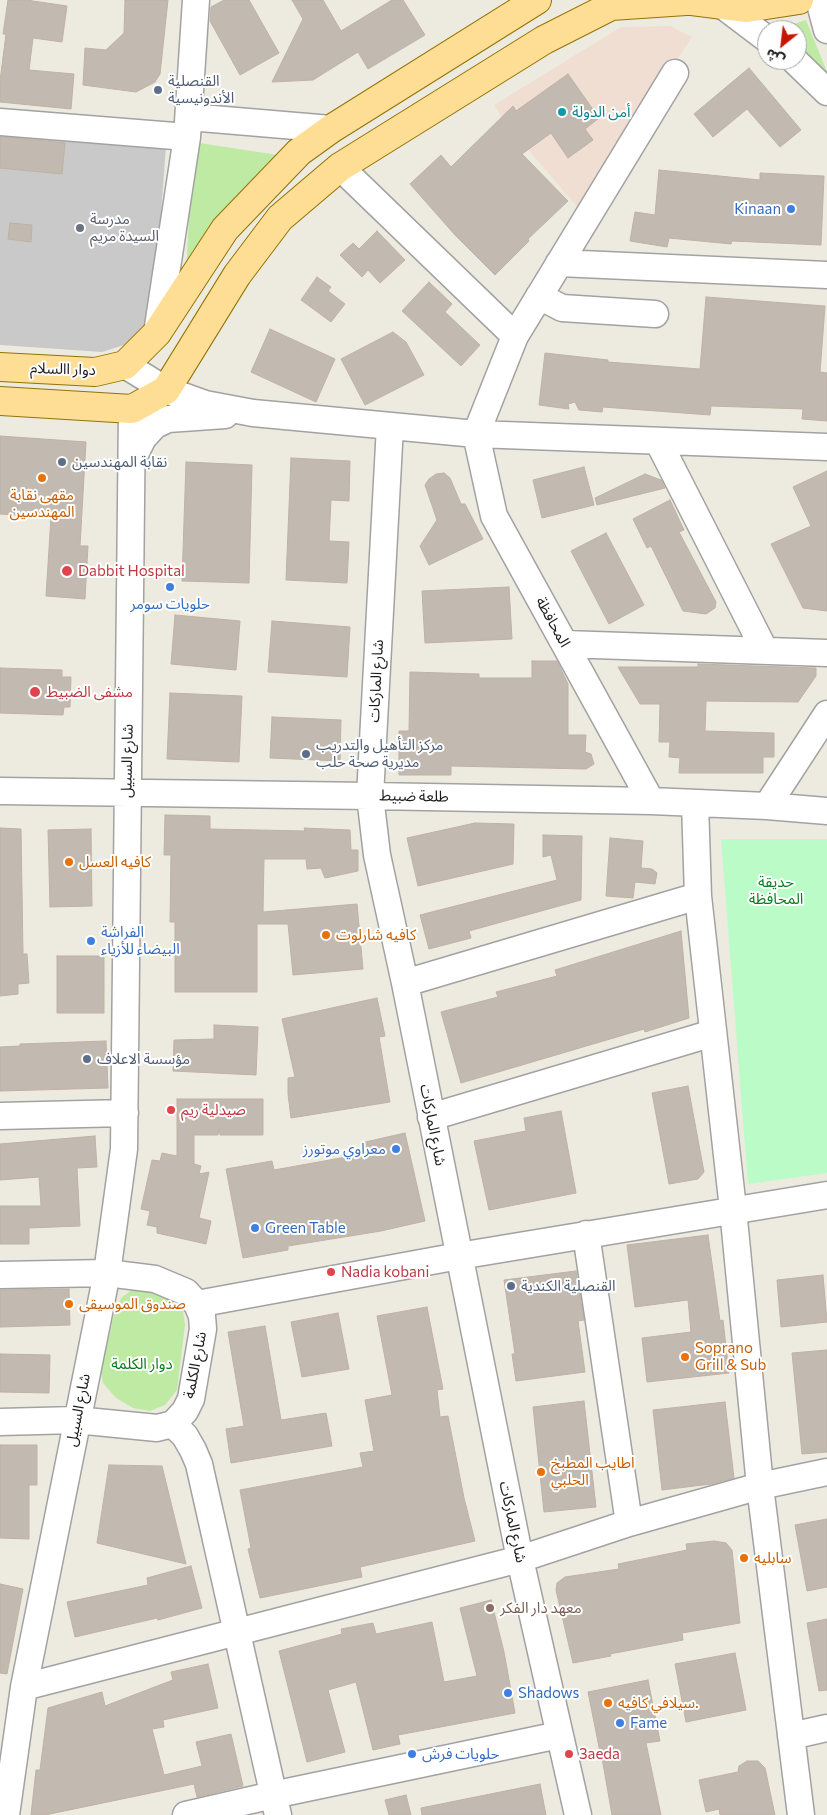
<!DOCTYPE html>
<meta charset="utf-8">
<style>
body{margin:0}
#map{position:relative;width:827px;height:1815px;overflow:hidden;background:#edebe0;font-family:Commissioner,"Noto Sans Arabic",sans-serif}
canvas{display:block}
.north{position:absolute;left:757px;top:20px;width:50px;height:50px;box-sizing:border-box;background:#fff;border:1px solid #a4a4a4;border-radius:50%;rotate:209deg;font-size:14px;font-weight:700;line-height:20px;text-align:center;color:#1b1b1b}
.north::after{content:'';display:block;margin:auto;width:18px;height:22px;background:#c71600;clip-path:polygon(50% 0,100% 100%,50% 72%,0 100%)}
</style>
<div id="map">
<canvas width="827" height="1815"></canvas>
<div class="north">ش</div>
</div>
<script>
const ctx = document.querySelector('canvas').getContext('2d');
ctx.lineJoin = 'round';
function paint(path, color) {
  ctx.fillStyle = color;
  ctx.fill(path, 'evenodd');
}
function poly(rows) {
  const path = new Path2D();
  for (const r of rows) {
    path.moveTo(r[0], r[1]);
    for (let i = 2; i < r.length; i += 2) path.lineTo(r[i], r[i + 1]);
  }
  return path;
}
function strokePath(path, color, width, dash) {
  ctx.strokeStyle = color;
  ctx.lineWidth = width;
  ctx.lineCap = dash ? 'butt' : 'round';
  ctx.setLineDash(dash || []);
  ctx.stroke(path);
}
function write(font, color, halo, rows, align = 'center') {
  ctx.font = font + ' Commissioner,"Noto Sans Arabic",sans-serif';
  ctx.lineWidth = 4;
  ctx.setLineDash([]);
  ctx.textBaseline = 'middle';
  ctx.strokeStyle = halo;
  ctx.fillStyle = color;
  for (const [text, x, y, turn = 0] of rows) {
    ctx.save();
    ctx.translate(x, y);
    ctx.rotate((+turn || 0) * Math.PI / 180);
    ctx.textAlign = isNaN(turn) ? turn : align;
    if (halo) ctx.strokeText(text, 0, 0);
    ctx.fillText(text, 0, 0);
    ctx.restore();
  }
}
paint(poly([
 [0,134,166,146,154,310,142,330,124,345,102,352,0,345]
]), '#c9c9c9');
paint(poly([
 [670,26,692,37,579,209,506,124,494,105,621,27]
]), '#f0ded2');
paint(poly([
 [806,20,827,72,827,82,797,46,797,30,784,30,782,28],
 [193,142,284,156,238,196,186,272],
 [136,1287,166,1291,183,1310,185,1325,177,1390,165,1405,150,1411,133,1408,116,1398,103,1383,101,1372,115,1310,122,1297]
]), '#beeaa3');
paint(poly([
 [721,839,827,839,827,1173,748,1184]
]), '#bafbc7');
const building = poly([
 [8,0,26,0,67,6,62,42,33,38,29,70,74,74,71,109,0,102,0,81,6,34,3,34,8,0],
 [125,0,168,0,160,74,155,82,136,92,83,85,85,48,106,50,124,33,125,0],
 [224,0,249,0,279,53,240,75,210,21,211,7,224,0],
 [292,0,323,0,341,31,392,0,403,0,425,35,368,69,358,52,313,80,272,82,303,19,292,0],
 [749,68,801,130,780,147,747,109,713,137,694,114,749,68],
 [568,74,599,118,585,129,593,140,568,158,551,133,522,154,568,201,528,239,529,241,495,275,455,235,410,184,441,155,451,167,513,106,516,111,568,74],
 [0,137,65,143,62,174,0,168,0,137],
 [659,170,760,180,760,173,824,176,821,245,732,241,731,244,669,238,667,247,630,241,635,212,655,215,659,170],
 [10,223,32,225,31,242,8,239,10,223],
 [377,231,405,260,380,283,368,270,362,277,340,255,353,243,359,249,377,231],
 [317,277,331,287,328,291,345,304,331,322,301,300,317,277],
 [429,282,452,304,445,312,480,345,461,366,402,311,429,282],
 [706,297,825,306,820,372,827,373,827,421,802,419,803,409,711,406,710,415,603,407,602,412,579,410,575,402,568,404,569,409,539,405,545,353,608,360,608,362,700,369,706,297],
 [270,329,335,359,316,402,251,372,270,329],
 [393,332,406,342,424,375,365,405,341,359,393,332],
 [0,436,86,442,80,546,88,546,85,599,46,596,51,517,0,514,0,436],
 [291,458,350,461,349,501,331,500,329,541,349,542,347,583,286,580,291,458],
 [186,462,252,465,249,583,182,581,186,462],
 [584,467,594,505,542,518,533,480,584,467],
 [827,471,827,611,803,608,771,544,811,526,793,487,827,471],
 [444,473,450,478,461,504,465,504,483,539,429,565,420,546,437,520,425,485,429,479,436,474,444,473],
 [645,474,661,480,665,488,597,505,595,498,645,474],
 [670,500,684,530,679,532,716,602,715,608,706,614,683,611,651,546,647,548,633,519,670,500],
 [606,533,644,605,609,624,571,551,606,533],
 [509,587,512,639,425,643,422,591,509,587],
 [175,615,240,621,236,670,171,664,175,615],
 [272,621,350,627,347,677,268,672,272,621],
 [532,661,557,661,568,684,568,735,586,735,585,752,591,754,594,764,586,769,451,766,451,775,399,775,399,731,409,731,410,672,479,674,479,678,532,678,532,661],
 [698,664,816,668,816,676,798,702,706,701,705,731,774,733,774,757,763,757,763,773,679,773,680,758,669,757,670,742,659,742,660,704,640,704,618,667,698,667,698,664],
 [0,668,62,670,62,677,71,677,70,707,64,707,63,715,0,713,0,668],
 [170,693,242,696,239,762,167,759,170,693],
 [272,717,341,720,340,761,270,758,272,717],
 [165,815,210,816,210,829,305,831,304,828,350,830,351,850,358,850,358,871,325,878,321,868,307,869,306,859,264,859,263,912,357,904,363,969,293,975,288,924,257,924,257,992,175,992,175,922,170,922,171,855,164,855,165,815],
 [475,823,514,824,513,864,418,886,407,838,475,823],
 [0,828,21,829,23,954,27,954,29,983,18,984,18,994,0,996,0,828],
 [91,829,92,906,50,907,48,830,91,829],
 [543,835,582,836,581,900,469,931,471,938,429,949,420,915,557,880,551,855,543,857,543,835],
 [610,838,643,841,641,868,652,869,657,873,655,884,635,882,633,898,606,896,610,838],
 [681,931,689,1018,645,1032,644,1029,461,1083,441,1012,498,997,496,992,557,976,555,970,681,931],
 [57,956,104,956,104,1013,57,1013,57,956],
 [377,998,385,1036,379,1037,390,1102,291,1118,288,1094,288,1078,295,1077,282,1019,377,998],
 [214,1025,258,1027,256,1075,173,1071,174,1040,214,1039,214,1025],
 [106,1041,108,1088,0,1091,0,1047,20,1046,20,1044,106,1041],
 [688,1086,704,1172,698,1179,669,1184,652,1093,688,1086],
 [177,1099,263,1099,263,1135,220,1135,219,1128,218,1135,194,1135,194,1164,201,1166,199,1174,209,1172,199,1218,211,1221,206,1244,157,1233,157,1227,147,1225,150,1211,141,1209,152,1160,160,1161,162,1153,177,1156,177,1099],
 [561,1111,576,1193,489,1210,474,1141,526,1131,524,1118,561,1111],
 [405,1133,425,1221,381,1231,288,1246,288,1250,243,1258,226,1169,272,1161,274,1170,363,1154,361,1143,405,1133],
 [95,1136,97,1167,77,1168,80,1226,29,1228,29,1244,0,1244,0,1206,41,1206,39,1177,0,1180,0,1144,95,1136],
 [708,1235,720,1321,723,1320,729,1373,647,1382,642,1338,691,1332,688,1300,635,1307,627,1245,708,1235],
 [576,1271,584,1320,578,1321,585,1372,516,1381,512,1354,515,1354,504,1280,576,1271],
 [823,1275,827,1322,781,1327,777,1280,823,1275],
 [69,1289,70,1325,0,1327,0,1290,69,1289],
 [427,1307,443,1389,437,1390,440,1417,448,1416,464,1498,475,1541,360,1567,362,1577,260,1598,248,1549,251,1548,240,1490,363,1467,360,1453,374,1451,365,1400,392,1395,377,1316,427,1307],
 [338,1313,349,1369,302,1377,291,1322,338,1313],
 [265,1326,281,1420,326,1413,332,1446,231,1463,226,1429,244,1426,228,1332,265,1326],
 [827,1350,827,1452,802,1454,792,1353,827,1350],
 [0,1354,50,1355,49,1393,0,1392,0,1354],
 [584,1401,596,1507,544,1512,533,1407,584,1401],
 [725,1402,734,1478,711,1484,662,1490,653,1410,725,1402],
 [0,1445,37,1445,37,1485,29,1485,29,1539,0,1538,0,1445],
 [109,1465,162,1466,186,1564,97,1543,109,1465],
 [827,1519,827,1587,807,1591,795,1525,827,1519],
 [714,1541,726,1543,732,1550,740,1623,682,1633,683,1640,610,1654,611,1656,573,1663,556,1590,557,1583,565,1577,619,1569,618,1564,687,1550,686,1544,714,1541],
 [191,1566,202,1608,158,1620,157,1618,75,1637,67,1602,148,1585,147,1578,191,1566],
 [0,1584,23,1589,7,1674,0,1673,0,1584],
 [491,1600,504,1652,515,1713,398,1735,400,1744,373,1750,356,1682,328,1690,345,1752,307,1762,279,1651,342,1634,341,1629,373,1623,376,1634,432,1622,444,1682,477,1676,460,1608,491,1600],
 [827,1619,827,1690,819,1691,807,1623,827,1619],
 [735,1653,746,1710,686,1722,675,1664,735,1653],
 [208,1664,218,1708,163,1720,164,1727,152,1729,164,1775,202,1766,196,1742,231,1734,243,1786,197,1797,194,1784,45,1815,31,1815,36,1770,40,1770,48,1708,102,1692,105,1706,173,1680,171,1672,208,1664],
 [648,1680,660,1741,646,1743,661,1815,612,1815,601,1752,600,1752,588,1692,648,1680],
 [747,1761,758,1761,765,1768,775,1815,720,1815,719,1809,706,1812,699,1780,738,1772,739,1766,747,1761],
 [540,1784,546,1815,422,1815,421,1808,540,1784],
 [406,1795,411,1815,389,1815,385,1800,406,1795]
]);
paint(building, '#c2b9b0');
strokePath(building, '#bfb2a2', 1);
const minor = poly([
 [819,0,827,30],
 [722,5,767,39],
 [794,60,827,92],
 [189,117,331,129],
 [0,122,187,137],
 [340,167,515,336],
 [559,263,827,275],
 [539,296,562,308,655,314],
 [157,333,187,137,196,0],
 [125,365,166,390,205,404,253,413,476,434,827,447],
 [390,426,370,796,377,855,405,983,520,1559,578,1815],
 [658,441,765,651],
 [132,460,143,438,155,425,168,419,225,415],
 [565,644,827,653],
 [0,791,370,796,651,801,767,806,827,811],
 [651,801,494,516,476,434,515,336,675,73],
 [695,803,698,896,733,1209,760,1486,801,1815],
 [767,806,827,714],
 [405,983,698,896],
 [0,1116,125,1113],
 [431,1117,713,1033],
 [586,1234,629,1523],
 [0,1275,107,1273,155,1279,186,1292,197,1304,202,1316,203,1329,191,1399,185,1411,173,1424,157,1428,76,1420,0,1422],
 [197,1304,459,1256,827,1195],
 [173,1424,185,1436,193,1450,199,1464,278,1815],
 [24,1687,520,1559,629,1523,760,1486,827,1472],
 [791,1736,827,1728],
 [6,1815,24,1687,107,1273,124,1149,132,409],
 [186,1815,273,1795,559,1735]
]);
const major = poly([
 [684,0,747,8,799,0],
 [0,367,95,372,125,365,157,333,225,229,299,152,331,129,537,0],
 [0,401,132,409,166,390,237,275,280,218,340,167,544,40,611,6,686,1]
]);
strokePath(minor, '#a2a2a2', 29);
strokePath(major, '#937300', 30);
strokePath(minor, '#fff', 26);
strokePath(major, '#fedd94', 28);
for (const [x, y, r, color] of [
 [158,90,5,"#5c6f8a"],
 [562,112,5,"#0f9aa8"],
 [791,209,5,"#3f7fe0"],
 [80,228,5,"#6b7280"],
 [62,462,5,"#5c6f8a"],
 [42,478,5,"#e8710a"],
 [67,571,6,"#e0444e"],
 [170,587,5,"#3f7fe0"],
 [35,692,6,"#e0444e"],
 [306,754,5,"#5c6f8a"],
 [69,862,5,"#e8710a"],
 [326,935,5,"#e8710a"],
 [91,941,5,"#3f7fe0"],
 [87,1059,5,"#5c6f8a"],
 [171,1110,5,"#e0444e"],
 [396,1149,5,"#3f7fe0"],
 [255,1228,5,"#3f7fe0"],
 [331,1272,5,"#e0444e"],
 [511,1286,5,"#5c6f8a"],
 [69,1304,5,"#e8710a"],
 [685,1357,5,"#e8710a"],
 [541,1472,5,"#e8710a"],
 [744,1558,5,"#e8710a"],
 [490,1608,5,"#8d6e63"],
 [508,1693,5,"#3f7fe0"],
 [608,1703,5,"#e8710a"],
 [620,1723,5,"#3f7fe0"],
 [412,1754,5,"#3f7fe0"],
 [569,1754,5,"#e0444e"]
]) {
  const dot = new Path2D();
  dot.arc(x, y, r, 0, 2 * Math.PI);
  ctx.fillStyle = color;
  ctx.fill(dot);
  strokePath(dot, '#fff', 2);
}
write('15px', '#4e5e75', '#fff', [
 ["القنصلية",168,81],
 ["الأندونيسية",168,98],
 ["نقابة المهندسين",72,462],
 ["مركز التأهيل والتدريب",316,745],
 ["مديرية صحة حلب",316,762],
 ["مؤسسة الاعلاف",97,1059],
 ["القنصلية الكندية",521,1286]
], 'left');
write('15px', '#0d838f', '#fff', [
 ["أمن الدولة",572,112]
], 'left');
write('15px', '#366cbe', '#fff', [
 ["Kinaan",781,209,"right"],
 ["حلويات سومر",170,604,"center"],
 ["الفراشة",101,932],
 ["البيضاء للأزياء",101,949],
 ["معراوي موتورز",386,1149,"right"],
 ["Green Table",265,1228],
 ["Shadows",518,1693],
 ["Fame",630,1723],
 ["حلويات فرش",422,1754]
], 'left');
write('15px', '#5b616d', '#fff', [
 ["مدرسة",90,219],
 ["السيدة مريم",90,236]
], 'left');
write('15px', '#1b1b1b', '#fff', [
 ["دوار االسلام",63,369,2],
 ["المحافظة",553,622,61],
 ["شارع الماركات",376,681,-87],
 ["شارع السبيل",127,761,-89],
 ["طلعة ضبيط",414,796,1],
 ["شارع الماركات",433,1125,79],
 ["شارع الكلمة",195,1365,-79],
 ["شارع السبيل",78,1410,-79],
 ["شارع الماركات",513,1522,78]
]);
write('15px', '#c56008', '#fff', [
 ["مقهى نقابة",42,495,"center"],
 ["المهندسين",42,512,"center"],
 ["كافيه العسل",79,862],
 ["كافيه شارلوت",336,935],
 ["صندوق الموسيقى",79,1304],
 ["Soprano",695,1348],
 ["Grill & Sub",695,1365],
 ["اطايب المطبخ",551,1463],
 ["الحلبي",551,1480],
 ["سابليه",754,1558],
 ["سيلافي كافيه.",618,1703]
], 'left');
write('15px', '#be3a42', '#fff', [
 ["Dabbit Hospital",78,571],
 ["مشفى الضبيط",46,692],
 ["صيدلية ريم",181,1110],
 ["Nadia kobani",341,1272],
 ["3aeda",579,1754]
], 'left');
write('15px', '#087b1e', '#fff', [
 ["حديقة",776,882],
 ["المحافظة",776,899],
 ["دوار الكلمة",142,1364]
]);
write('15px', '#785e54', '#fff', [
 ["معهد دار الفكر",500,1608]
], 'left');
</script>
